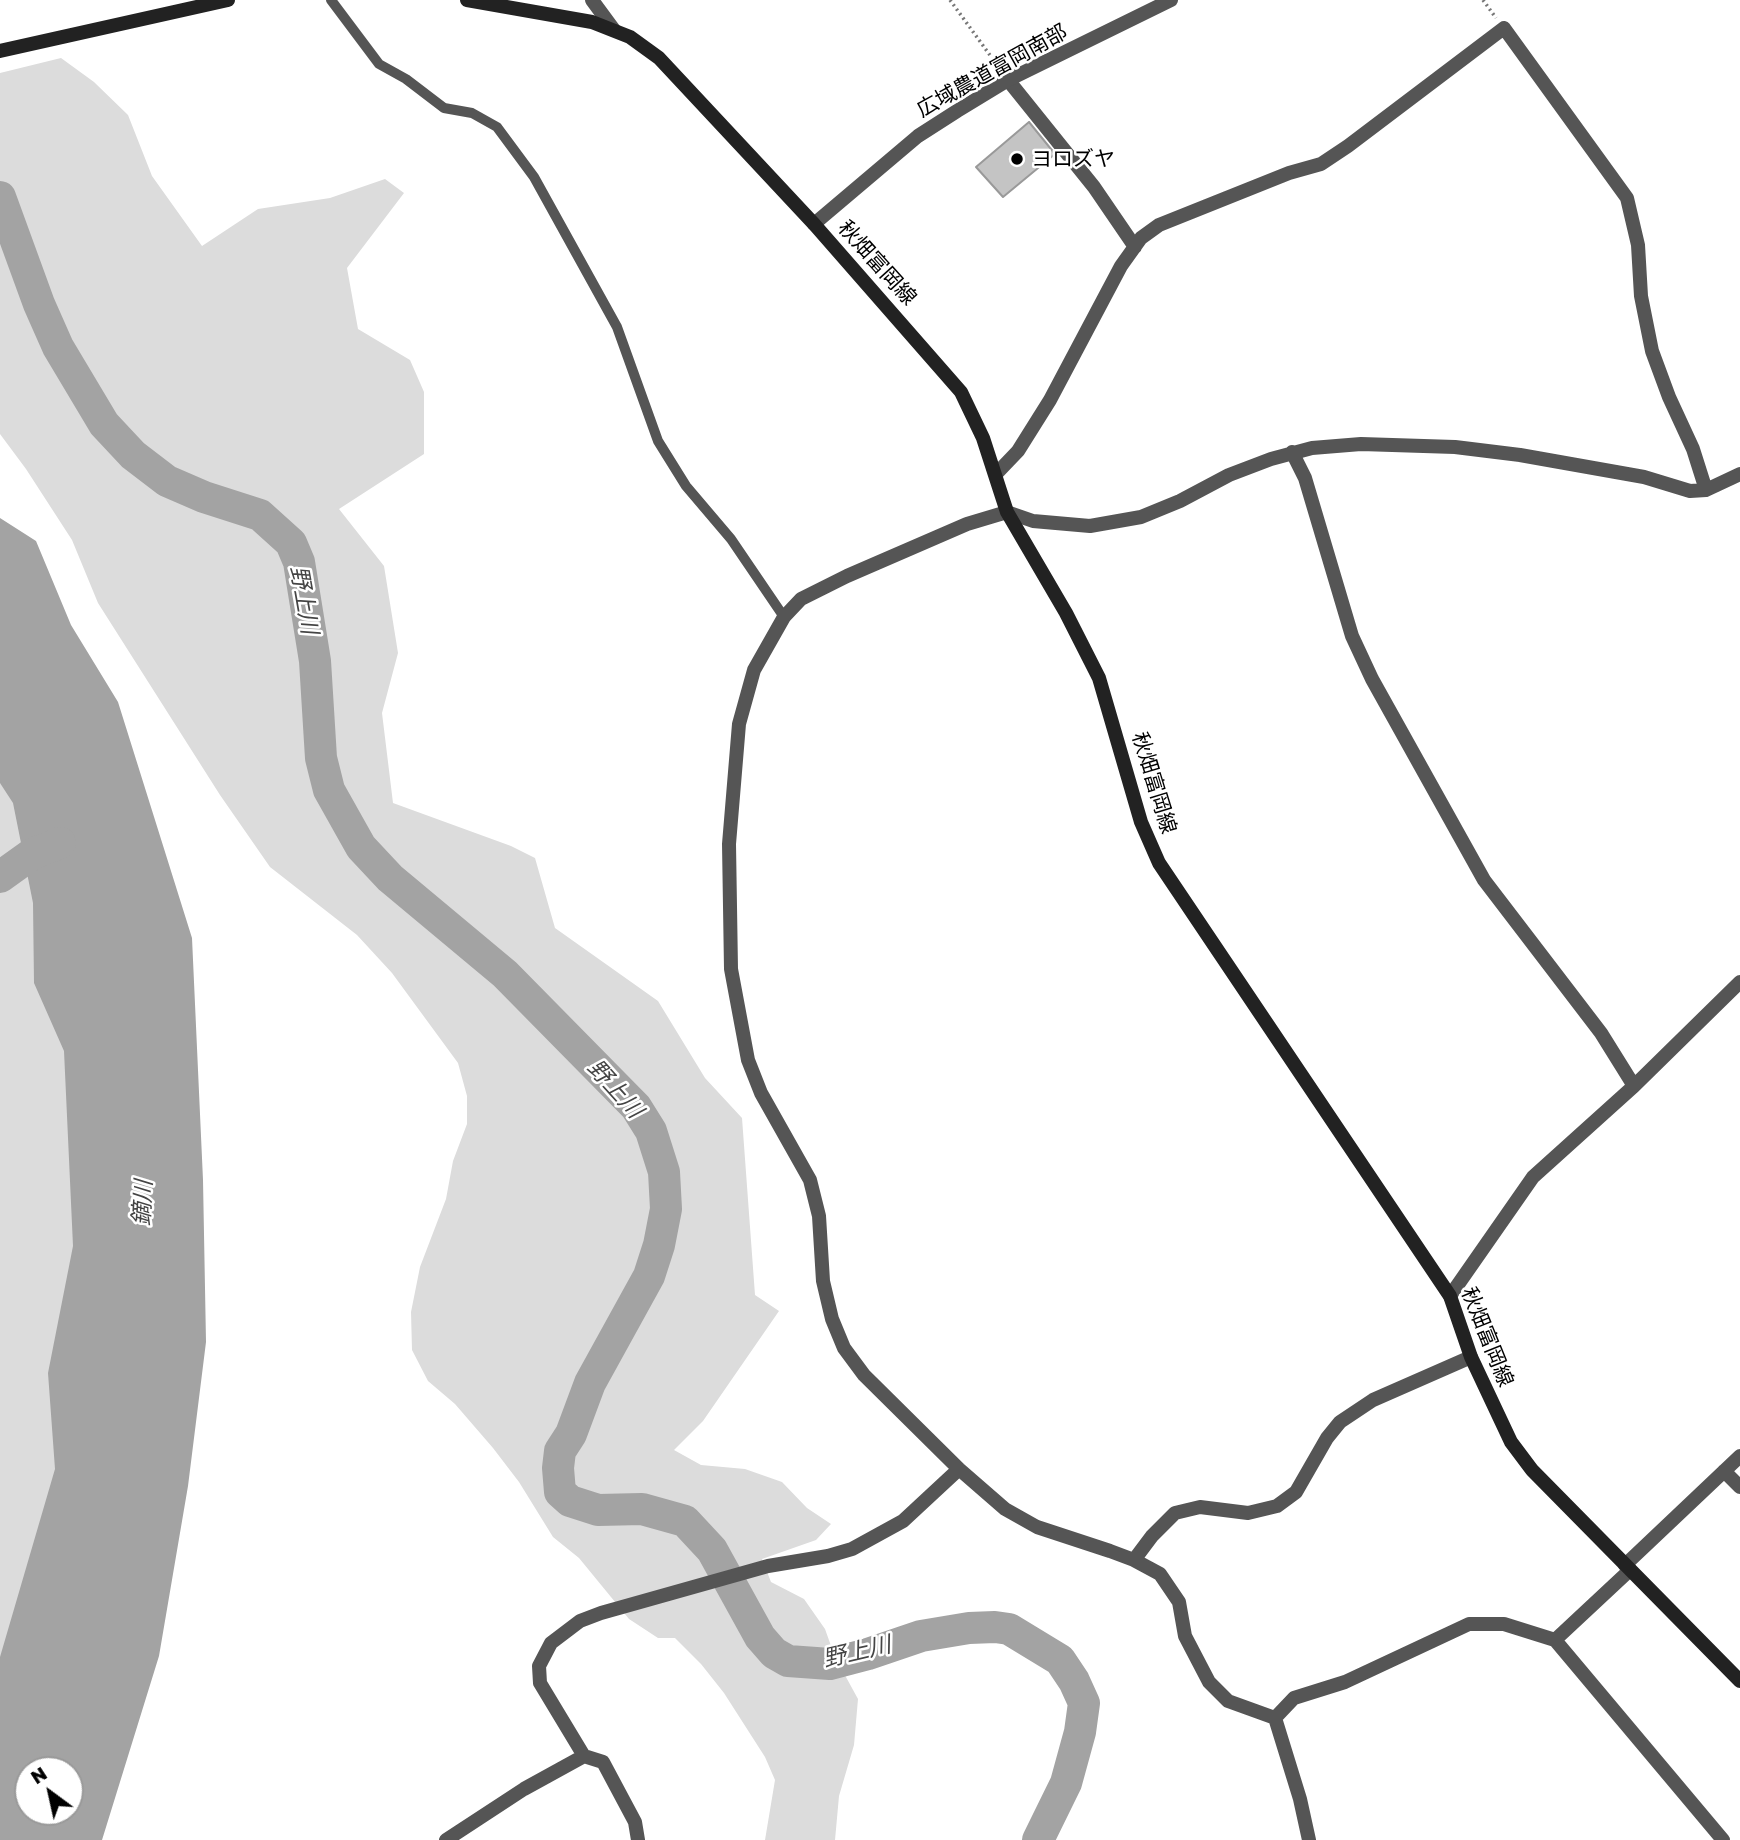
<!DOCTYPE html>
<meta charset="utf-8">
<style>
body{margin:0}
#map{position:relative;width:1740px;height:1840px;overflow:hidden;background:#fff;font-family:"Golos Text",sans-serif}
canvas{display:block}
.north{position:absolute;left:14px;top:1756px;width:70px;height:70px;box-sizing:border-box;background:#fff;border:2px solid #999;border-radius:50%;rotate:327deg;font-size:19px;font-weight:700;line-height:28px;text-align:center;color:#000}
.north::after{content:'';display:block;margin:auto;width:24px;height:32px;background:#000;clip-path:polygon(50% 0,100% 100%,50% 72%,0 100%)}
</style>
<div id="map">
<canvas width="1740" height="1840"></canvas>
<div class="north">N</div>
</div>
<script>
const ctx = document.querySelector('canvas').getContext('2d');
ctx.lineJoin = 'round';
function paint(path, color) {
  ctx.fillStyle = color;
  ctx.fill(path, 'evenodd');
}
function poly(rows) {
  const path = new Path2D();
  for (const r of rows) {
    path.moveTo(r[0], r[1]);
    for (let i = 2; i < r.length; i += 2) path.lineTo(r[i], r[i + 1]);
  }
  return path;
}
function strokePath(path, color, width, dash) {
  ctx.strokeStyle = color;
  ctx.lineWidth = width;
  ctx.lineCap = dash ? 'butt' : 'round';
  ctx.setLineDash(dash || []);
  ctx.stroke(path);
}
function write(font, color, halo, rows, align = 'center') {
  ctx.font = font + ' "Golos Text","Noto Sans JP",sans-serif';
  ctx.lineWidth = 5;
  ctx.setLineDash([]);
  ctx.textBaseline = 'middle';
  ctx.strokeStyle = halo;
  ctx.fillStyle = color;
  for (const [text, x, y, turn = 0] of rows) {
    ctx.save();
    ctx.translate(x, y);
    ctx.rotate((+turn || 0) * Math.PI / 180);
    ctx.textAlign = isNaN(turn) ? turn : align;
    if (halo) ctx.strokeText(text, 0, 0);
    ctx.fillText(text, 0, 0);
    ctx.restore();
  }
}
paint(poly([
 [61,58,94,82,128,115,152,176,202,246,258,209,330,198,385,179,404,193,347,268,358,329,410,360,424,392,424,454,339,509,384,566,398,653,382,713,393,803,511,846,535,858,555,928,658,1001,705,1078,742,1118,755,1295,779,1311,703,1421,674,1450,701,1465,745,1469,782,1482,807,1508,831,1524,816,1540,762,1559,771,1582,804,1599,825,1629,835,1657,858,1699,854,1745,839,1796,835,1840,765,1840,775,1780,765,1757,724,1693,701,1664,675,1638,658,1638,629,1619,579,1558,553,1537,519,1482,493,1448,455,1404,428,1381,412,1350,411,1312,420,1267,446,1199,453,1161,467,1124,467,1096,458,1063,392,973,357,935,270,867,220,795,98,603,72,540,26,469,0,434,0,73],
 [0,573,75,884,85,1809,0,1840],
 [28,1770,70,1770,70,1812,28,1812]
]), '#dcdcdc');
paint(poly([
 [0,518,36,541,71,625,118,702,192,938,203,1180,206,1342,188,1486,159,1656,102,1840,0,1840,0,1657,55,1469,48,1373,73,1246,64,1051,34,983,33,903,13,803,0,783],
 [28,1770,70,1770,70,1812,28,1812]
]), '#a3a3a3');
strokePath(poly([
 [0,197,39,304,58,347,104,424,133,455,167,481,204,497,260,515,291,543,299,562,315,661,321,758,329,790,361,847,390,878,505,974,636,1107,651,1131,664,1172,666,1209,659,1245,649,1276,590,1383,571,1434,560,1451,558,1468,560,1492,570,1501,598,1510,642,1509,685,1521,712,1550,760,1637,774,1653,788,1661,830,1664,868,1654,921,1636,969,1628,995,1627,1009,1629,1060,1660,1074,1681,1084,1703,1080,1732,1066,1783,1038,1840],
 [0,877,32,854,60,843]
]), '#a3a3a3', 32);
const building = poly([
 [1029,122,1055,154,1003,197,976,167,1029,122]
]);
paint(building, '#c4c4c4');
strokePath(building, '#999', 2);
strokePath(poly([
 [950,0,1000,69],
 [1483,0,1496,18]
]), '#777', 3.5, [2, 3.5]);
strokePath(poly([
 [331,0,379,64,406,79,444,108,472,113,497,127,534,177,617,327,658,441,686,486,731,539,784,617]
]), '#555', 10);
strokePath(poly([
 [592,0,614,30],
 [1008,80,1094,187,1135,247],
 [1292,452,1305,478,1352,636,1372,679,1484,880,1601,1033,1634,1086],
 [996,474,1018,451,1050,400,1121,266,1141,238,1159,225,1289,173,1321,164,1348,146,1504,28,1627,198,1638,245,1641,296,1652,351,1669,397,1693,449,1706,490],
 [1450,1296,1533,1177,1634,1086,1740,982],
 [1724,1471,1740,1487],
 [1134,1560,1152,1536,1175,1513,1200,1507,1248,1513,1277,1506,1296,1492,1327,1438,1340,1422,1373,1400,1471,1357],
 [1625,1565,1740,1456],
 [1555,1640,1630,1570],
 [1275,1718,1228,1701,1209,1682,1185,1636,1179,1602,1160,1574,1134,1560,1110,1551,1037,1527,1005,1509,959,1469,864,1375,844,1348,832,1319,823,1281,819,1216,810,1180,761,1093,748,1060,731,969,729,844,739,724,754,670,784,617,801,599,847,576,967,524,1007,512,1033,521,1090,526,1141,517,1180,501,1229,475,1271,459,1312,448,1361,444,1455,447,1520,455,1644,477,1690,491,1706,490,1740,474],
 [1275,1718,1294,1698,1345,1682,1469,1624,1504,1624,1555,1640,1723,1840],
 [1275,1718,1300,1799,1309,1840],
 [446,1840,524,1789,584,1756],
 [638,1840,635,1822,603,1762,584,1756,540,1683,539,1666,551,1643,580,1621,601,1613,768,1566,828,1556,852,1549,903,1521,959,1469]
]), '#555', 14);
strokePath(poly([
 [814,224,918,136,957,111,1008,80,1171,0]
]), '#555', 14);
strokePath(poly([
 [467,0,592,22,630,37,659,58,814,224,961,392,983,438,1007,512,1066,613,1099,678,1141,822,1159,863,1450,1296,1471,1357,1511,1442,1532,1470,1740,1681],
 [0,51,228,0]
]), '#222', 14);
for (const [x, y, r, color] of [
 [1017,159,7,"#000"]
]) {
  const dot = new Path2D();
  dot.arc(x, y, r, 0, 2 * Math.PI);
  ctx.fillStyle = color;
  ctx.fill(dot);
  strokePath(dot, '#fff', 2.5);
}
write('21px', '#000', '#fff', [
 ["広域農道富岡南部",992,71,-29],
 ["秋畑富岡線",877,263,48],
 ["秋畑富岡線",1154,783,73],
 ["秋畑富岡線",1487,1337,68]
]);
write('21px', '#000', '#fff', [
 ["ヨロズヤ",1031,159]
], 'left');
write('italic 23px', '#444', '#fff', [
 ["野上川",304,600,80],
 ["野上川",615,1089,48],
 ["鏑川",143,1203,-87],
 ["野上川",857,1652,-13]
]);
</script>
